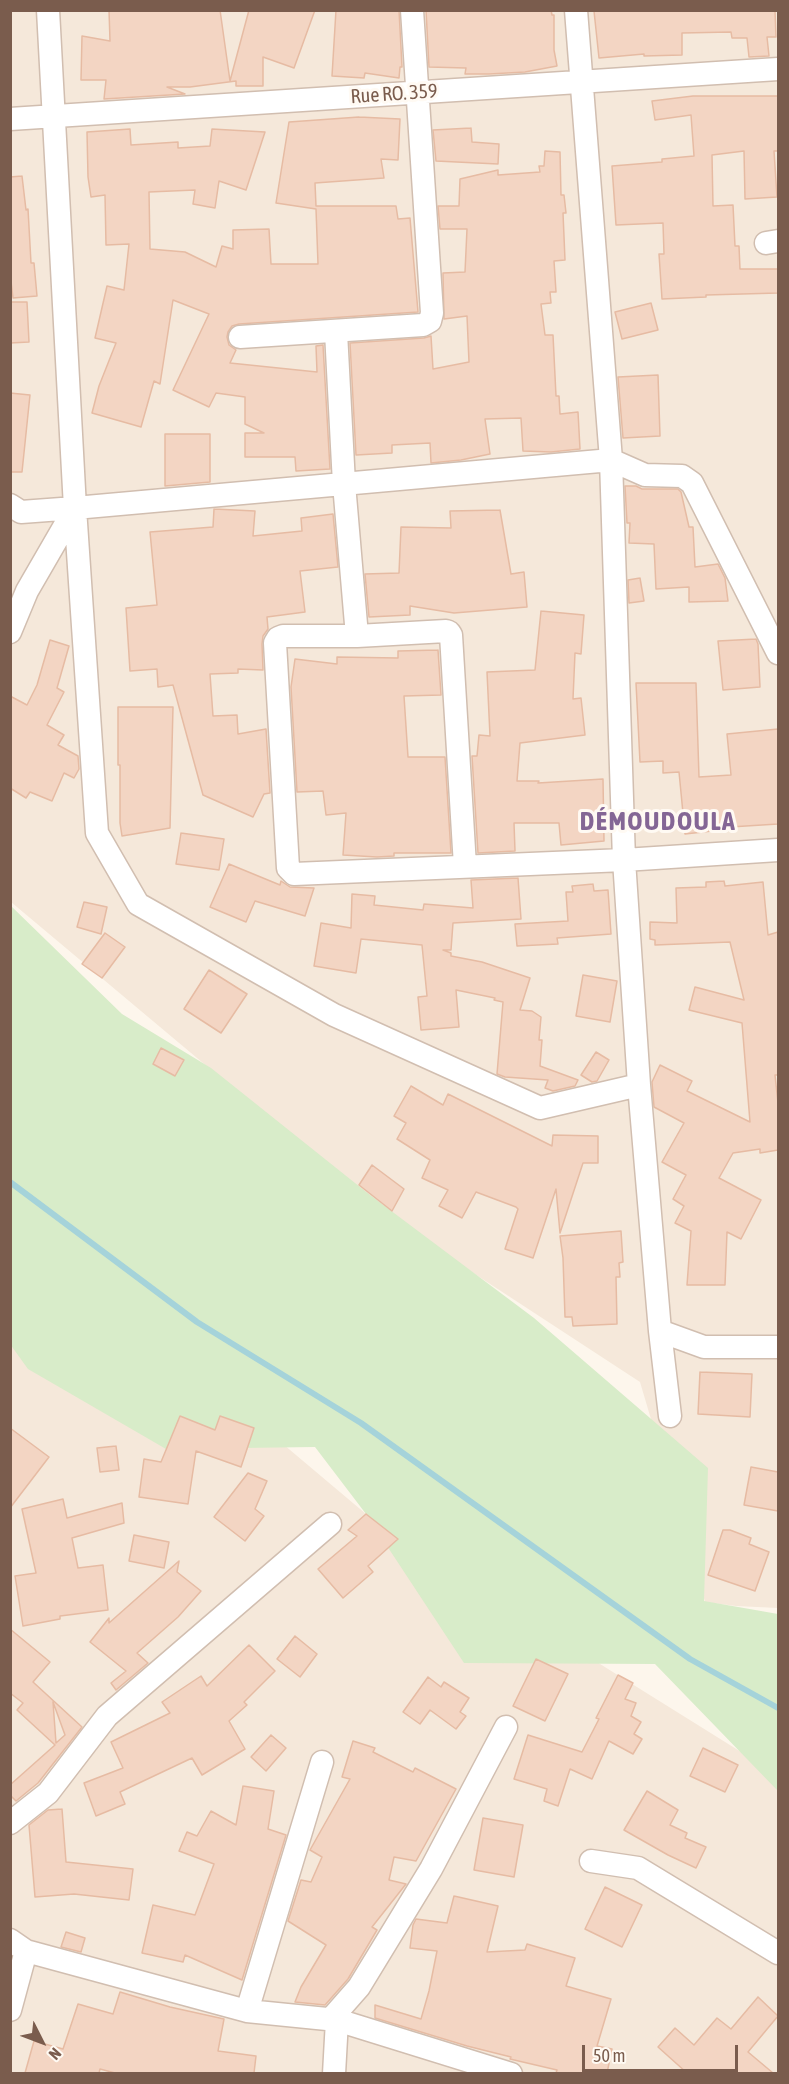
<!DOCTYPE html>
<meta charset="utf-8">
<style>
body{margin:0}
#map{position:relative;width:789px;height:2084px;overflow:hidden;background:#fdf6ec;font-family:"Asap Condensed",sans-serif}
canvas{display:block}
.frame{position:absolute;inset:0;border:12px solid #7a5c4d;pointer-events:none}
.north{position:absolute;left:12px;top:2012px;width:60px;height:60px;-webkit-text-stroke:4px #fffaf3;paint-order:stroke;rotate:132deg;font-size:16px;font-weight:700;line-height:24px;text-align:center;color:#7a5c4d}
.north::after{content:'';display:block;margin:auto;width:21px;height:27px;background:#7a5c4d;clip-path:polygon(50% 0,100% 100%,50% 72%,0 100%)}
.scale{position:absolute;left:582px;top:2045px;width:156px;height:27px;box-sizing:border-box;border:3px solid #7a5c4d;border-top:0;padding-left:8px;font-size:18px;line-height:21px;white-space:nowrap;color:#7a5c4d;-webkit-text-stroke:4px #fffaf3;paint-order:stroke}
</style>
<div id="map">
<canvas width="789" height="2084"></canvas>
<div class="frame"></div>
<div class="north">N</div>
<div class="scale">50 m</div>
</div>
<script>
const ctx = document.querySelector('canvas').getContext('2d');
ctx.lineJoin = 'round';
function paint(path, color) {
  ctx.fillStyle = color;
  ctx.fill(path, 'evenodd');
}
function poly(rows) {
  const path = new Path2D();
  for (const r of rows) {
    path.moveTo(r[0], r[1]);
    for (let i = 2; i < r.length; i += 2) path.lineTo(r[i], r[i + 1]);
  }
  return path;
}
function strokePath(path, color, width, dash) {
  ctx.strokeStyle = color;
  ctx.lineWidth = width;
  ctx.lineCap = dash ? 'butt' : 'round';
  ctx.setLineDash(dash || []);
  ctx.stroke(path);
}
function write(font, color, halo, rows, align = 'center') {
  ctx.font = font + ' "Asap Condensed",sans-serif';
  ctx.lineWidth = 6;
  ctx.setLineDash([]);
  ctx.textBaseline = 'middle';
  ctx.strokeStyle = halo;
  ctx.fillStyle = color;
  for (const [text, x, y, turn = 0] of rows) {
    ctx.save();
    ctx.translate(x, y);
    ctx.rotate((+turn || 0) * Math.PI / 180);
    ctx.textAlign = isNaN(turn) ? turn : align;
    if (halo) ctx.strokeText(text, 0, 0);
    ctx.fillText(text, 0, 0);
    ctx.restore();
  }
}
paint(poly([
 [10,11,778,11,778,1608,736,1606,705,1602,640,1382,383,1214,11,902],
 [10,1214,366,1514,366,1518,778,1775,778,2073,11,2073]
]), '#f5e8da');
paint(poly([
 [10,905,122,1014,211,1068,370,1195,534,1318,708,1468,704,1601,778,1614,778,1791,655,1664,464,1663,366,1514,315,1447,166,1449,28,1369,10,1344]
]), '#d8ecc9');
strokePath(poly([
 [10,1182,197,1322,361,1423,690,1659,778,1708]
]), '#a5d3da', 6);
const building = poly([
 [109,10,220,10,230,81,249,10,315,10,294,68,263,57,263,86,236,86,236,81,190,87,167,87,185,94,104,99,106,80,81,80,82,36,110,41,109,10],
 [336,10,399,10,402,67,400,67,399,78,365,73,364,78,332,76,336,10],
 [426,10,551,10,552,15,554,15,554,50,557,66,525,72,489,74,465,74,466,68,429,67,426,10],
 [603,10,775,10,776,37,767,37,769,56,749,57,747,38,732,38,731,32,682,33,682,55,644,56,644,54,599,58,594,11,603,10],
 [693,96,778,96,778,151,774,151,777,197,745,199,744,151,712,155,713,206,733,205,735,246,739,246,740,269,778,269,778,293,706,295,706,297,662,299,659,254,664,254,663,223,616,225,612,166,662,162,662,159,694,156,691,115,655,120,652,101,693,96],
 [359,117,400,119,398,160,381,159,384,178,315,183,316,206,396,206,398,219,410,218,418,312,239,324,232,326,228,332,227,337,229,345,236,350,230,363,317,372,316,346,323,345,330,469,296,471,295,457,245,457,245,433,264,433,245,424,245,397,216,393,209,407,173,390,209,314,173,300,160,384,154,381,141,427,92,413,99,386,116,343,95,338,107,286,124,290,129,244,106,245,105,195,91,197,88,177,87,132,130,129,131,145,178,142,178,148,210,146,212,129,265,132,246,190,219,181,215,208,193,204,195,190,149,192,150,249,185,252,216,267,222,246,233,249,233,230,269,229,271,264,318,264,316,209,276,203,289,122,359,117],
 [471,128,472,142,499,144,498,164,436,161,433,130,471,128],
 [545,151,560,152,561,195,564,195,566,213,563,213,565,260,554,261,556,292,550,292,551,303,541,304,545,335,553,335,556,396,559,396,560,414,578,412,580,449,551,452,523,451,521,418,485,419,490,454,461,460,431,463,430,443,392,445,392,453,356,455,350,343,424,338,431,336,433,369,469,362,467,316,444,319,443,273,465,272,467,229,440,229,438,206,459,206,460,179,498,170,498,175,540,172,539,166,544,166,545,151],
 [22,176,26,210,28,209,31,263,34,263,37,296,13,298,10,273,10,177,22,176],
 [10,302,27,302,29,342,10,343,10,302],
 [651,303,658,330,622,339,615,312,651,303],
 [658,375,660,436,623,438,618,377,658,375],
 [10,393,30,395,22,472,10,472,10,393],
 [165,434,210,434,210,482,165,486,165,434],
 [625,486,636,486,642,489,678,489,681,492,689,527,693,527,695,567,718,564,725,578,728,601,689,602,689,587,656,589,654,544,629,543,630,523,627,523,625,486],
 [214,509,255,511,253,536,302,531,301,518,333,514,338,567,300,571,305,612,267,617,268,629,263,636,262,644,263,670,238,669,238,673,210,674,213,716,237,715,238,734,266,729,270,793,264,794,253,817,203,795,173,685,158,687,157,669,130,671,126,608,157,605,150,532,213,527,214,509],
 [500,510,511,574,524,572,527,607,454,613,410,606,410,615,369,617,365,574,399,573,401,527,451,528,450,511,500,510],
 [640,578,644,601,629,603,628,580,640,578],
 [541,611,584,615,581,654,575,653,573,699,581,698,585,735,520,743,517,781,539,781,538,783,603,779,604,841,561,845,559,823,514,823,515,851,478,853,472,756,477,756,479,735,490,736,487,672,535,670,541,611],
 [756,639,758,644,760,687,723,690,718,641,756,639],
 [50,640,69,646,57,688,64,692,47,725,64,735,58,745,78,756,79,769,74,778,64,773,52,801,30,792,26,798,10,788,10,696,27,705,37,685,50,640],
 [438,650,441,695,404,696,408,757,445,757,451,853,394,853,394,856,377,857,343,855,346,813,326,815,323,791,297,792,291,687,295,659,337,664,337,657,398,658,398,651,438,650],
 [636,683,696,683,699,777,731,775,727,734,778,729,778,824,730,827,730,829,685,834,679,772,663,773,663,761,640,762,636,683],
 [118,707,173,707,170,828,122,836,120,823,120,765,118,765,118,707],
 [181,833,224,839,219,870,176,864,181,833],
 [229,864,280,885,281,881,290,887,314,888,305,916,255,901,246,922,210,907,229,864],
 [518,878,521,919,453,923,451,950,443,950,451,953,451,956,482,962,530,978,520,1010,532,1011,541,1017,539,1040,542,1040,540,1066,578,1080,575,1086,553,1091,545,1088,548,1080,505,1077,497,1074,503,1002,494,1000,495,998,456,990,459,1027,421,1030,418,997,427,996,422,945,361,939,356,973,314,966,321,923,351,928,352,894,375,896,374,905,423,910,424,904,473,908,471,880,518,878],
 [724,881,725,886,763,882,768,935,778,932,778,1075,775,1075,778,1103,778,1150,760,1153,760,1149,733,1153,719,1178,761,1200,741,1239,727,1232,725,1285,687,1285,691,1231,675,1223,684,1206,673,1199,686,1175,662,1162,684,1123,654,1107,652,1082,660,1065,692,1081,687,1091,750,1122,742,1023,689,1010,695,987,744,1000,730,942,655,945,655,940,650,939,650,922,677,923,676,888,706,887,706,882,724,881],
 [593,884,594,891,608,890,611,934,557,938,558,944,517,946,515,924,568,921,566,892,573,892,572,886,593,884],
 [84,902,107,907,101,934,77,927,84,902],
 [105,933,125,947,102,978,82,964,105,933],
 [209,970,247,994,221,1033,184,1009,209,970],
 [583,975,617,981,610,1022,576,1016,583,975],
 [161,1048,184,1060,175,1076,153,1064,161,1048],
 [596,1052,609,1060,597,1081,592,1082,581,1075,596,1052],
 [411,1086,443,1105,448,1094,552,1146,553,1135,598,1136,598,1163,583,1163,560,1233,556,1189,533,1258,505,1249,518,1209,516,1207,476,1192,462,1218,439,1206,448,1190,422,1178,430,1160,397,1139,406,1123,394,1116,411,1086],
 [372,1165,404,1189,392,1211,359,1185,372,1165],
 [621,1231,623,1262,619,1263,620,1277,616,1277,617,1324,573,1326,572,1317,565,1317,563,1258,560,1236,621,1231],
 [700,1372,752,1374,750,1417,698,1414,700,1372],
 [180,1416,215,1430,220,1416,254,1428,241,1467,196,1451,188,1504,139,1497,144,1459,161,1462,180,1416],
 [10,1428,49,1457,10,1508,10,1428],
 [116,1446,119,1470,100,1472,97,1448,116,1446],
 [751,1467,778,1472,778,1511,744,1505,751,1467],
 [248,1473,267,1481,255,1509,264,1516,245,1541,214,1517,248,1473],
 [63,1499,67,1518,122,1503,124,1523,72,1538,78,1568,103,1565,108,1610,60,1616,60,1619,23,1626,15,1576,36,1573,22,1509,63,1499],
 [366,1514,398,1539,368,1566,373,1572,343,1598,318,1569,357,1536,348,1530,366,1514],
 [723,1530,730,1530,751,1538,749,1544,769,1552,755,1591,708,1575,723,1530],
 [134,1535,169,1542,164,1568,129,1561,134,1535],
 [179,1561,177,1572,201,1591,178,1617,137,1653,148,1663,116,1690,111,1683,126,1671,90,1642,109,1618,109,1623,179,1561],
 [10,1629,50,1662,33,1682,82,1727,38,1783,16,1801,10,1795,10,1785,55,1745,17,1710,23,1703,10,1693,10,1629],
 [53,1702,65,1735,56,1743,53,1702],
 [295,1636,317,1654,300,1677,277,1659,295,1636],
 [249,1645,275,1671,244,1702,247,1705,229,1721,245,1749,202,1775,192,1758,120,1792,125,1804,96,1816,84,1783,123,1768,111,1742,170,1713,162,1702,201,1676,207,1686,249,1645],
 [536,1659,568,1674,545,1721,513,1706,536,1659],
 [618,1675,633,1683,625,1699,636,1703,631,1716,641,1722,634,1734,642,1739,633,1754,609,1741,592,1779,570,1769,558,1806,544,1801,547,1789,514,1779,528,1735,582,1752,599,1719,596,1718,618,1675],
 [428,1677,441,1687,444,1682,469,1698,460,1712,466,1716,456,1729,430,1710,420,1724,403,1712,428,1677],
 [271,1735,286,1748,266,1771,251,1757,271,1735],
 [353,1741,375,1748,373,1752,413,1772,415,1768,456,1789,416,1861,394,1857,389,1880,406,1884,372,1927,377,1930,348,1979,325,2005,295,2002,301,1987,326,1945,288,1921,301,1880,311,1882,322,1857,310,1850,350,1779,342,1777,353,1741],
 [703,1748,738,1765,725,1792,690,1776,703,1748],
 [243,1786,274,1791,268,1829,286,1835,242,1980,185,1955,183,1962,142,1953,153,1905,195,1915,214,1864,179,1851,187,1832,197,1836,211,1811,236,1825,243,1786],
 [647,1791,678,1810,670,1825,687,1833,685,1838,706,1847,696,1868,668,1855,624,1830,647,1791],
 [62,1809,66,1862,133,1869,129,1900,74,1894,35,1897,29,1825,48,1810,62,1809],
 [483,1818,523,1825,514,1877,474,1870,483,1818],
 [605,1887,642,1905,622,1947,585,1929,605,1887],
 [454,1896,498,1906,487,1952,525,1950,527,1944,575,1958,566,1986,611,1999,597,2046,612,2049,607,2073,556,2073,557,2070,510,2059,511,2057,467,2046,375,2018,375,2005,421,2019,429,1991,437,1951,410,1948,413,1925,416,1919,447,1923,454,1896],
 [66,1932,85,1938,81,1952,61,1947,66,1932],
 [120,1992,170,2007,224,2019,218,2051,256,2056,254,2073,115,2073,100,2069,99,2073,25,2073,34,2041,63,2049,78,2004,113,2014,120,1992],
 [758,1997,778,2016,748,2052,773,2073,687,2073,658,2047,675,2028,694,2045,717,2018,731,2029,758,1997]
]);
paint(building, '#f3d5c3');
strokePath(building, '#e6bba3', 1.5);
const minor = poly([
 [48,10,75,508,97,833,138,904,334,1015,540,1108,639,1085],
 [576,10,611,460,624,860,639,1085,660,1331,670,1416],
 [10,119,778,69],
 [766,243,778,241],
 [336,332,344,484,357,636],
 [240,337,423,325,430,321,432,313,412,10],
 [10,505,21,512,75,508,611,460,645,475,682,476,692,483,778,653],
 [10,632,27,591,75,508],
 [465,866,451,635,449,632,446,631,357,636,283,636,278,638,275,643,288,868,294,874,624,860,778,850],
 [660,1331,704,1347,778,1347],
 [10,1823,48,1793,107,1716,330,1524],
 [591,1861,638,1868,778,1953],
 [10,1940,26,1951,247,2011,337,2020,511,2074],
 [10,2010,26,1951],
 [247,2011,322,1762],
 [330,2020,359,1987,431,1869,506,1727],
 [334,2074,337,2020]
]);
strokePath(minor, '#d1beb0', 25);
strokePath(minor, '#fff', 22);
write('20px', '#7a5c4d', '#fffaf3', [
 ["Rue RO. 359",394,94,-4]
]);
ctx.letterSpacing = '1.5px';
write('bold 26px', '#846695', '#fffaf3', [
 ["DÉMOUDOULA",658,822]
]);
ctx.letterSpacing = '0px';
</script>
